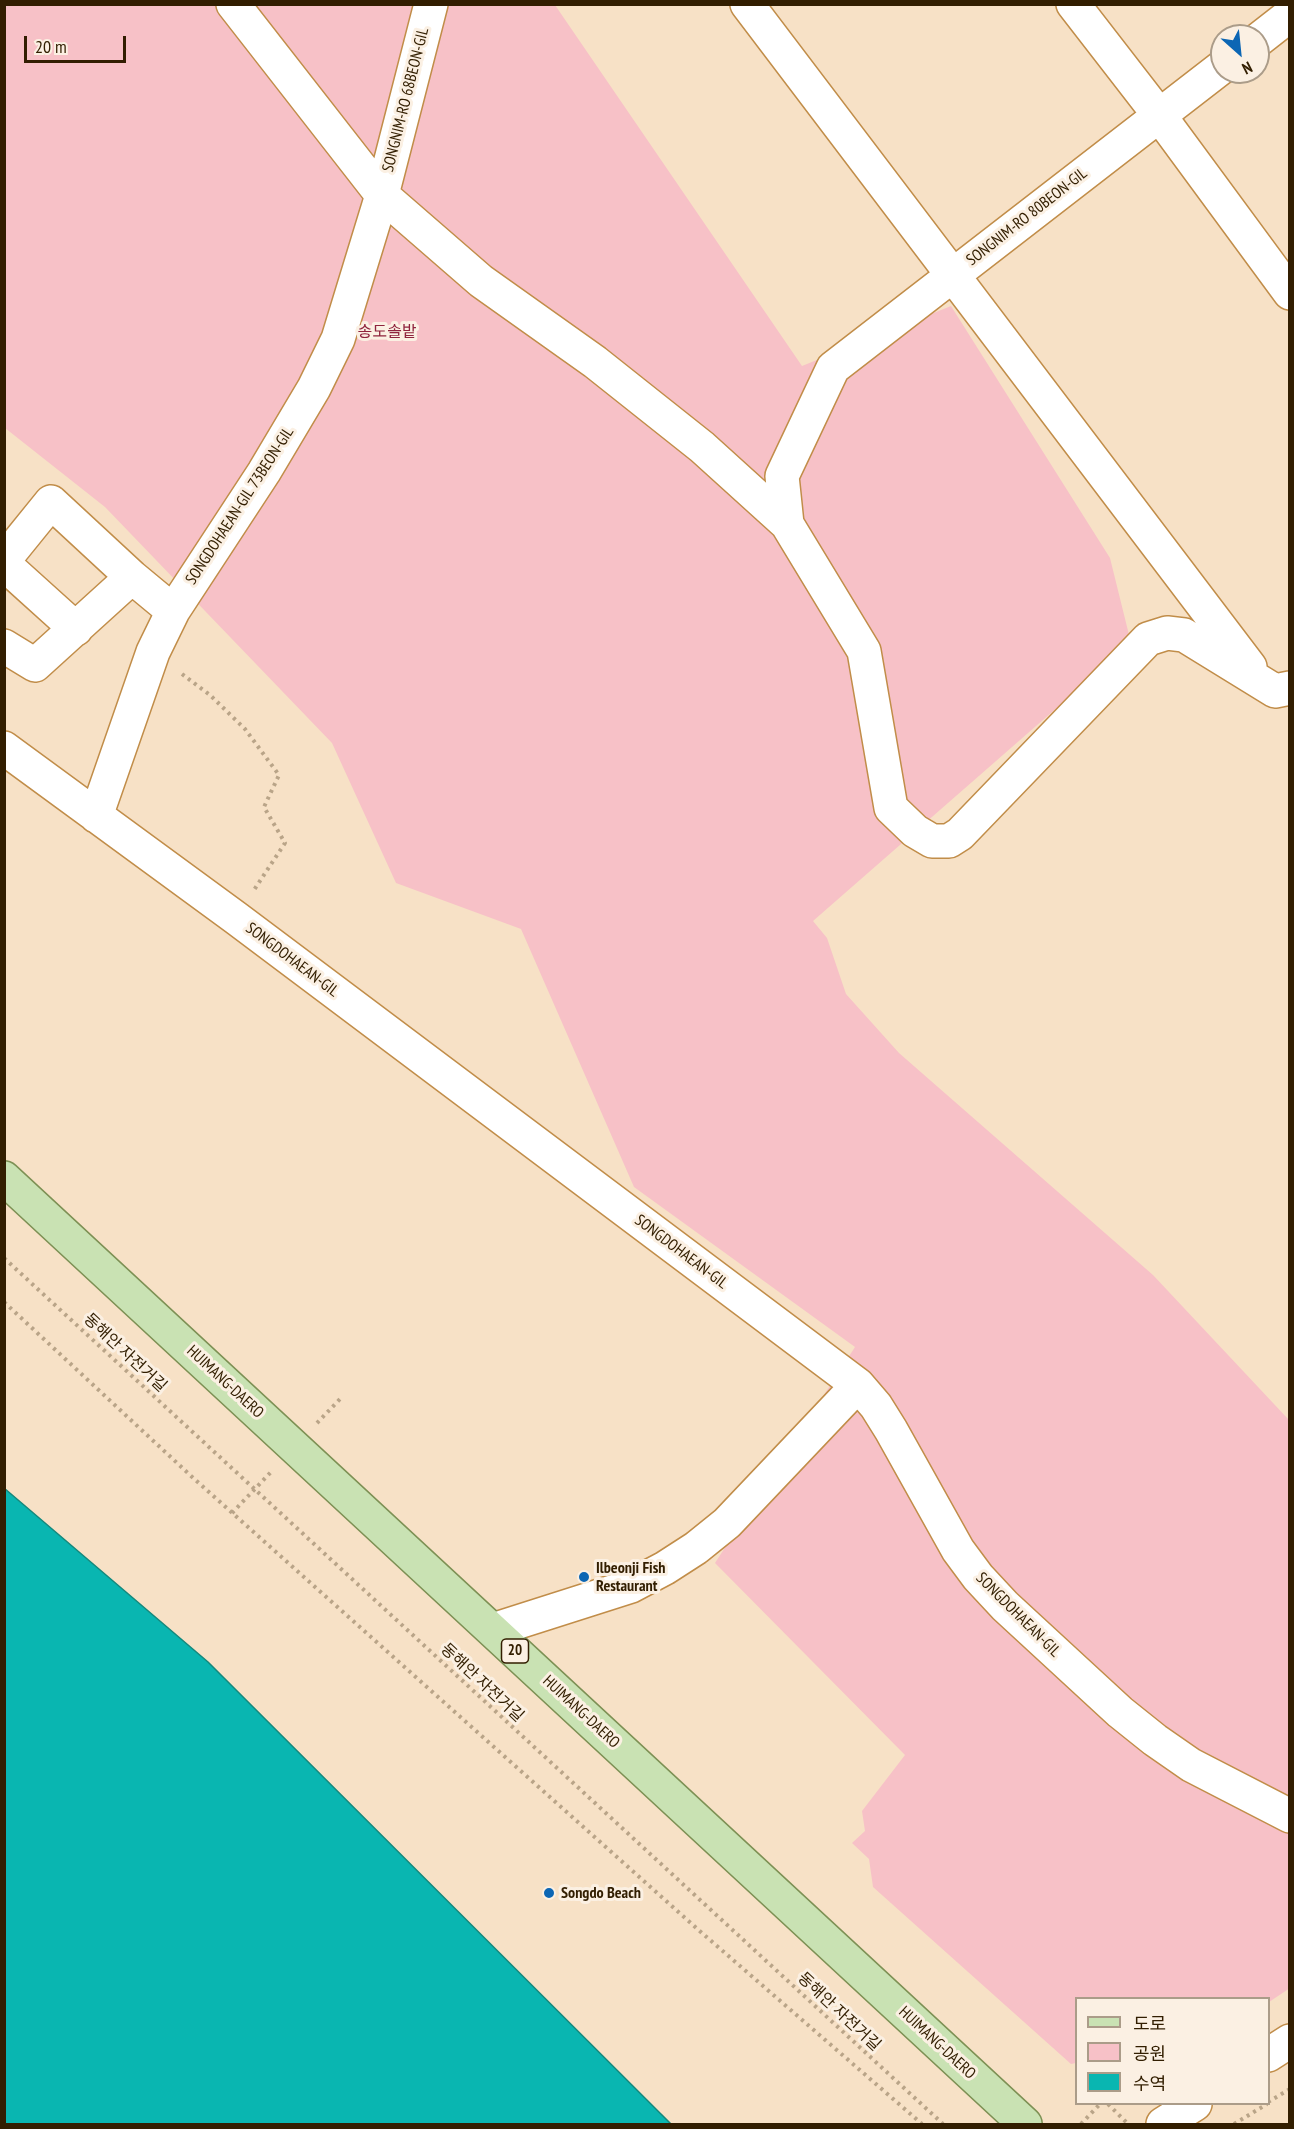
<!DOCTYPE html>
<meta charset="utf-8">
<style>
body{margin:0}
#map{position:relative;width:1294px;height:2129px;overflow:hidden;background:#f7e1c6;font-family:"PT Sans Narrow","Noto Sans KR",sans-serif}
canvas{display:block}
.frame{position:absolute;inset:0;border:6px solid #321e01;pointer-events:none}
.legend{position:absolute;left:1075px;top:1997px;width:195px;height:108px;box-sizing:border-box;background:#fbf0e3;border:2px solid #ab9c89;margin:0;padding:8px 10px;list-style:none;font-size:18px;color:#321e01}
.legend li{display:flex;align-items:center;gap:12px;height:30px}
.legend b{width:30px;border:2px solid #ab9c89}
.north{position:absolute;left:1210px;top:24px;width:60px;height:60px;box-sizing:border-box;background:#fbf0e3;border:2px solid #ab9c89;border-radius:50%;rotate:153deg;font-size:16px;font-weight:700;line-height:24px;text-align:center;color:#321e01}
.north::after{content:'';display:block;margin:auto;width:21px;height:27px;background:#0c66b4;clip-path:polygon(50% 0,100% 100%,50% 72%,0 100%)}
.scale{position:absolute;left:24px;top:36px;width:102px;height:27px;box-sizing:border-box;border:3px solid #321e01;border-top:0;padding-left:8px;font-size:18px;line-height:21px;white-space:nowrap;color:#321e01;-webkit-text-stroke:4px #fbf0e3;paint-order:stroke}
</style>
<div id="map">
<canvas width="1294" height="2129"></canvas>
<div class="frame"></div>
<ul class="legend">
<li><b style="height:8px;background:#c9e2b3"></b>도로</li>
<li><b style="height:16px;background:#f7c1c7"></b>공원</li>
<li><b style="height:16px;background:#09b6b1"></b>수역</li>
</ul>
<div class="north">N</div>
<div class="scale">20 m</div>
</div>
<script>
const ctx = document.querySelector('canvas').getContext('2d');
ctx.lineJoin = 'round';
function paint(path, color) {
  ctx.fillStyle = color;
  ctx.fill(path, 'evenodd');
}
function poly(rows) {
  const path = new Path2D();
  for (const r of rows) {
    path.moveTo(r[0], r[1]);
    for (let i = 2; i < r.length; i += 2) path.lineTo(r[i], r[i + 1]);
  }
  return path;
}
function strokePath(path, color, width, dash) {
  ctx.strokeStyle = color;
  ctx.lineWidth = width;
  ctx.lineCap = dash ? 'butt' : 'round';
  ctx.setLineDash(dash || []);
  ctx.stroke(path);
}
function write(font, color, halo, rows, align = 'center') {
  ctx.font = font + ' "PT Sans Narrow","Noto Sans KR",sans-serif';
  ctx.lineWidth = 6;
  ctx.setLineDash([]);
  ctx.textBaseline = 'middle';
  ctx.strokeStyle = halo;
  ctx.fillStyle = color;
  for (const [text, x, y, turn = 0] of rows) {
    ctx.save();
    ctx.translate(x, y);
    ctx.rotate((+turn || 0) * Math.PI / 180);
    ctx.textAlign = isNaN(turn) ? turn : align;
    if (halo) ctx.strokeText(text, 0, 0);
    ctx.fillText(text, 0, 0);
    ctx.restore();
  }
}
paint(poly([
 [4,5,555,5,802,366,951,306,1110,558,1131,643,813,921,827,938,846,994,899,1053,1153,1275,1289,1420,1290,1988,1269,2002,1268,1998,1076,1998,1076,2063,1071,2064,873,1887,869,1859,852,1843,865,1831,862,1811,905,1755,715,1563,855,1347,634,1187,521,929,396,883,332,743,105,507,5,428]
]), '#f7c1c7');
const water = poly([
 [4,1488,208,1662,671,2124,5,2124,4,1488]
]);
paint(water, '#09b6b1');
strokePath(water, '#15887c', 1.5);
const minor = poly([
 [233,4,382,195,481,281,595,362,702,447,787,524,864,651,891,808,915,831,932,841,949,841,960,834,1148,639,1167,633,1184,635,1275,691,1290,688],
 [747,4,1250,667],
 [1073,4,1159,115,1290,293],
 [1258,40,1290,15],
 [787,524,782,476,833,368,1222,67],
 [4,560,51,502,132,577,173,611],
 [4,564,76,629],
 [4,646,35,665,132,577],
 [4,748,236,918,858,1385,876,1406,891,1430,958,1550,978,1577,1005,1606,1120,1712,1155,1740,1191,1765,1290,1816],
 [96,816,153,652,173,611,264,472,314,388,338,339,382,195,431,4],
 [493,1630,631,1586,665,1568,696,1548,727,1523,858,1385],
 [1268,2055,1290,2041],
 [1163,2124,1195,2104]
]);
const major = poly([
 [4,1178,1025,2124]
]);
strokePath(minor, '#c18d49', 36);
strokePath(major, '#7d9054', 36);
strokePath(poly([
 [182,674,210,695,245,729,279,775,264,807,285,843,254,890],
 [4,1258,943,2124],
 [4,1302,190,1475,702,1933,922,2124],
 [317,1423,341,1398],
 [232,1513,271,1472],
 [1268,2102,1290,2089],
 [1108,2104,1128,2124],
 [1081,2124,1100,2104],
 [1234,2124,1267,2104]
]), '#b9a488', 4, [3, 4.5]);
strokePath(minor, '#fff', 33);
strokePath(major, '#c9e2b3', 33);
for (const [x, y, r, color] of [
 [584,1577,6,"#0c66b4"],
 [549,1893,6,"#0c66b4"]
]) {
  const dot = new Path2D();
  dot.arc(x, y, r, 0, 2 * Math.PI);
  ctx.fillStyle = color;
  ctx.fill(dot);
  strokePath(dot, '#fbf0e3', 2);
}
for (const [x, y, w] of [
 [515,1651,27]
]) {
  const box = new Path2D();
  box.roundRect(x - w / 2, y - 12, w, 24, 4.5);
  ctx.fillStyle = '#fbf0e3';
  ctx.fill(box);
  strokePath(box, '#321e01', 1.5);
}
write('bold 15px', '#321e01', null, [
 ["20",515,1651]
]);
write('16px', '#321e01', '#fbf0e3', [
 ["SONGNIM-RO 68BEON-GIL",406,100,-76],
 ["SONGNIM-RO 80BEON-GIL",1027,217,-38],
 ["SONGDOHAEAN-GIL 73BEON-GIL",240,506,-57],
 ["SONGDOHAEAN-GIL",292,960,37],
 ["SONGDOHAEAN-GIL",681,1252,37],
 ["동해안 자전거길",125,1353,43],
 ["HUIMANG-DAERO",225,1382,43],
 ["SONGDOHAEAN-GIL",1018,1615,45],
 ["동해안 자전거길",482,1683,43],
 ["HUIMANG-DAERO",581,1712,43],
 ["동해안 자전거길",839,2012,43],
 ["HUIMANG-DAERO",937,2043,43]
]);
write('16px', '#8f233d', '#fbf0e3', [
 ["송도솔밭",387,332]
]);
write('bold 16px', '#321e01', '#fbf0e3', [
 ["Ilbeonji Fish",596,1568],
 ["Restaurant",596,1586],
 ["Songdo Beach",561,1893]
], 'left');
</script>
